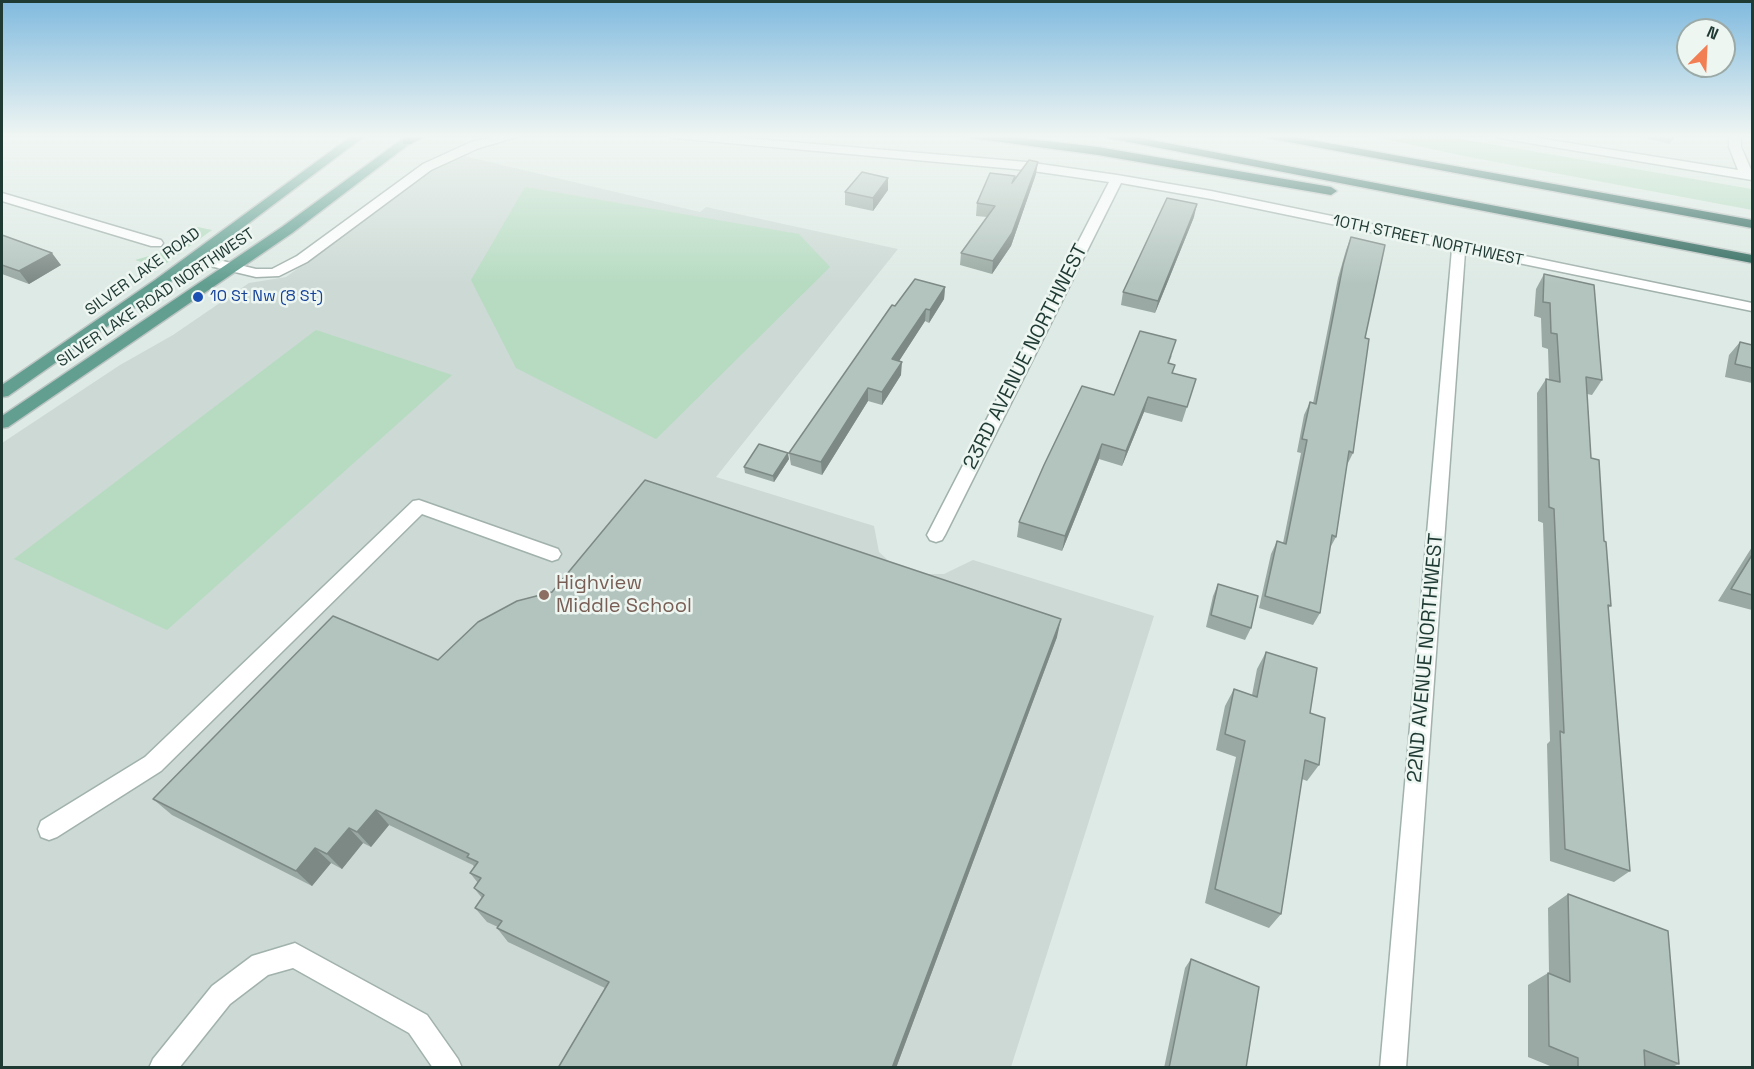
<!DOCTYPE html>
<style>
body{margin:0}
#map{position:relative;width:1754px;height:1069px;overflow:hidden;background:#deeae5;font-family:"Space Grotesk",sans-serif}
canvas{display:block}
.frame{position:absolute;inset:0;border:3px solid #1f3933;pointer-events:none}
.north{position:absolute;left:1676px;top:18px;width:60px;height:60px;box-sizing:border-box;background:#eef6f2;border:2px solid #9baaa6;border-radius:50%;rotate:24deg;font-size:16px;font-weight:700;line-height:24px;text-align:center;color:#1f3933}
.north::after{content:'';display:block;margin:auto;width:21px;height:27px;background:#f27e54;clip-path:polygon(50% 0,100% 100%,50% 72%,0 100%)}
</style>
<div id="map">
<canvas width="1754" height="1069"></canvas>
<div class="frame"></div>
<div class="north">N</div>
</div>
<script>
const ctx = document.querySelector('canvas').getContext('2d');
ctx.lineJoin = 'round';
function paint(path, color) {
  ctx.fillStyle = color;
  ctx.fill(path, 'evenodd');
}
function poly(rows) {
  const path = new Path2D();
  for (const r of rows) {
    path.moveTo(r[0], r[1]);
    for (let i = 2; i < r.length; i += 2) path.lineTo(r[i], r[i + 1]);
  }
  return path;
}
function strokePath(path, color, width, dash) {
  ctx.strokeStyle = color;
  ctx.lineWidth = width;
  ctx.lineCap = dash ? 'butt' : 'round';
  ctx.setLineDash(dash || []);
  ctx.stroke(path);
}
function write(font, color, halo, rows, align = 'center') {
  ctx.font = font + ' "Space Grotesk",sans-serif';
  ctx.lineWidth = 5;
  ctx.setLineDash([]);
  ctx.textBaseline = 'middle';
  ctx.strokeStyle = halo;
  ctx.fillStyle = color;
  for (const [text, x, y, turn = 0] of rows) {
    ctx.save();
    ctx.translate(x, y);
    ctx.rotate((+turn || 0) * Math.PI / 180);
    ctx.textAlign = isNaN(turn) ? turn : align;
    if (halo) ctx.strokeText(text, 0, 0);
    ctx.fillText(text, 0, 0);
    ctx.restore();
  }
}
paint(poly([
 [460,155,700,212,706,207,898,249,716,477,874,526,879,552,892,564,923,574,944,574,973,560,1154,616,1011,1067,2,1068,2,443,120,365,173,335,249,283,286,277,434,169]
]), '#ccd9d4');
paint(poly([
 [1366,135,1438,135,1752,189,1752,210,1464,156],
 [525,187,799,234,830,267,656,439,516,368,471,280],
 [193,226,212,230,160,268,135,260,170,250,184,239,186,235,185,231],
 [316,330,452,375,167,630,14,559]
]), '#b6dbc1');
const minor = poly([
 [501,135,519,135,517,137,479,148,431,170,307,262,279,276,256,277,189,261,187,258,194,254,256,269,272,269,297,256,423,164,471,142,501,135],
 [667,135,709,135,1026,162,1117,175,1211,191,1752,303,1752,311,1465,252,1406,1068,1380,1068,1452,249,1211,199,1121,183,945,535,942,540,936,542,930,540,927,535,1109,182,1026,170,673,138,667,135],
 [1493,135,1519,135,1738,170,1729,147,1729,135,1741,135,1741,147,1752,172,1752,180,1499,138,1493,135],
 [2,193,161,240,163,243,161,246,151,246,2,201,2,193],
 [419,500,558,549,561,554,558,559,552,561,422,514,161,771,57,837,49,840,41,837,38,829,41,821,145,757,413,501,419,500],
 [295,943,427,1015,458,1059,462,1068,433,1068,409,1033,293,968,268,975,230,1004,179,1068,149,1068,153,1059,212,986,252,956,295,943]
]);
const major = poly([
 [353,135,366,135,165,286,8,396,2,397,2,385,155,280,353,135],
 [408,135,421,135,292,233,8,427,2,428,2,416,282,227,408,135]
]);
const highway = poly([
 [413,135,427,135,411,144,403,144,403,140,413,135],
 [965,135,996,135,1098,147,1331,187,1337,191,1331,195,1098,155,971,138,965,135],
 [1102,135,1125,135,1752,255,1752,263,1108,138,1102,135],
 [1261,135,1284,135,1752,220,1752,228,1267,138,1261,135]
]);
strokePath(minor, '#a1b1ac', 3);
strokePath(major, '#bcc4c2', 3);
strokePath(highway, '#bcc4c2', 3);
paint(minor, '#fff');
paint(major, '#629f91');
paint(highway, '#2b655a');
paint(poly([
 [1640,135,1676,135,1670,144,1640,137],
 [1036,174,1011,246,992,274,960,265,961,253,987,217,976,216,977,203,1015,176,1014,180],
 [888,178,888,190,873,211,845,205,845,192],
 [1194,217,1155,313,1121,305,1123,292],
 [2,235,61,265,29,284,2,274],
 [1351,237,1365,338,1353,453,1347,465,1336,537,1330,548,1320,613,1313,625,1259,608,1271,554,1277,541,1283,543,1301,453,1297,452,1304,415,1310,402,1313,403,1338,278,1346,250],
 [1544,274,1602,380,1592,395,1587,394,1591,458,1604,541,1611,606,1608,608,1630,871,1614,882,1550,861,1547,744,1550,741,1543,523,1538,521,1537,393,1546,379,1549,380,1548,349,1542,347,1541,318,1534,316,1536,289],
 [945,287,944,299,929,323,925,321,899,361,901,375,882,405,868,401,822,475,791,465,789,453,895,306],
 [1740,342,1752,345,1752,383,1725,377,1729,355],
 [1172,355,1169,363,1172,373,1196,379,1182,422,1144,412,1122,466,1099,459,1062,551,1017,537,1019,522],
 [789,459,774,482,745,473,744,467],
 [1752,547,1752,610,1718,601],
 [1218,584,1251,628,1245,640,1206,627,1213,596],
 [1057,637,896,1068,558,1068,605,988,508,942,497,928,498,927,487,922,475,908,482,898,474,888,478,883,470,873,474,867,473,865,389,825,371,847,363,843,342,869,331,863,312,886,172,815,153,799,438,660],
 [1266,652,1310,713,1319,765,1307,781,1302,779,1281,914,1269,928,1205,903,1236,757,1216,750,1225,706,1234,689,1252,695,1257,669],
 [1568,894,1679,1064,1670,1068,1555,1068,1528,1057,1528,985,1548,973,1549,973,1548,908],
 [1191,959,1246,1068,1164,1068,1185,968]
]), '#9aa9a3');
paint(poly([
 [1038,162,1036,174,1011,246,992,274,993,261],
 [888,178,888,190,873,211,873,198],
 [1197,204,1194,217,1155,313,1158,301],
 [52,253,61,265,29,284,19,271],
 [945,287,944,299,929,323,930,310],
 [926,309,925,321,892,372,892,359],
 [902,362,901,375,882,405,882,392],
 [868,388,868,401,822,475,821,462],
 [1148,397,1144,412,1122,466,1126,451],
 [1102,444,1099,459,1062,551,1065,536],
 [788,453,789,459,774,482,773,476],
 [1061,619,1057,637,896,1068,892,1068],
 [376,810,389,825,371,847,357,832],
 [349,828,363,843,342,869,327,854],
 [315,848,331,863,312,886,296,871]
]), '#7d8985');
const building = poly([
 [1029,160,1038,162,1012,233,993,261,961,253,995,206,977,203,990,173,1015,176,1012,183,1029,160],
 [862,172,888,178,873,198,845,192,862,172],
 [1167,198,1197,204,1158,301,1123,292,1167,198],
 [2,235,52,253,19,271,2,265,2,235],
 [1351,237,1385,245,1365,338,1369,339,1353,453,1349,451,1336,537,1332,535,1320,613,1265,596,1277,541,1286,544,1307,440,1302,439,1310,402,1316,404,1343,265,1351,237],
 [1544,274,1594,285,1602,380,1586,377,1591,458,1599,460,1604,541,1606,542,1611,606,1608,605,1630,871,1565,849,1560,731,1564,733,1554,509,1549,507,1546,379,1560,382,1557,334,1551,333,1550,303,1543,302,1544,274],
 [915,279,945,287,930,310,926,309,892,359,902,362,882,392,868,388,821,462,789,453,892,305,895,306,915,279],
 [1140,331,1176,340,1168,363,1175,365,1172,373,1196,379,1187,407,1148,397,1126,451,1102,444,1065,536,1019,522,1044,465,1082,386,1114,395,1140,331],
 [1740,342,1752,345,1752,368,1735,364,1740,342],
 [759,444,788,453,773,476,744,467,759,444],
 [645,480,1061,619,892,1068,558,1068,609,982,497,928,502,921,475,908,484,895,474,888,481,878,470,873,478,862,467,857,469,854,376,810,357,832,349,828,327,854,315,848,296,871,153,799,333,616,438,660,478,622,517,601,552,592,645,480],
 [1752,555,1752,595,1731,589,1752,555],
 [1218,584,1258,596,1251,628,1211,615,1218,584],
 [1266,652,1317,668,1310,713,1325,718,1319,765,1305,760,1281,914,1215,889,1245,741,1225,734,1234,689,1257,697,1266,652],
 [1568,894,1668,931,1679,1064,1644,1050,1645,1068,1578,1068,1578,1058,1549,1046,1548,973,1570,982,1568,894],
 [1191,959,1259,987,1246,1068,1169,1068,1191,959]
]);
paint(building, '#b3c4be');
strokePath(building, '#7d8985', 1.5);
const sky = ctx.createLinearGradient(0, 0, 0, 284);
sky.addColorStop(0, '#80bade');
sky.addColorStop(0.48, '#f0f6f3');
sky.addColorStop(1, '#f0f6f300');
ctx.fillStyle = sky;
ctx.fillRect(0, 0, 1754, 284);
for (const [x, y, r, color] of [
 [198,297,6,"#1a4fb4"],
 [544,595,6,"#8d6e63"]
]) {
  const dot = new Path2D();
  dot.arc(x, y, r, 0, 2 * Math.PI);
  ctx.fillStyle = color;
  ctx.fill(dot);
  strokePath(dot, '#eef6f2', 2);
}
write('16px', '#1f3933', '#eef6f2', [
 ["10TH STREET NORTHWEST",1428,241,12],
 ["SILVER LAKE ROAD",143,272,-36],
 ["SILVER LAKE ROAD NORTHWEST",156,298,-34]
]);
write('16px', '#164399', '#eef6f2', [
 ["10 St Nw (8 St)",210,297]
], 'left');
write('20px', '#1f3933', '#eef6f2', [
 ["23RD AVENUE NORTHWEST",1026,357,-63],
 ["22ND AVENUE NORTHWEST",1426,658,-85]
]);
write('20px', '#785e54', '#eef6f2', [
 ["Highview",556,584],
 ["Middle School",556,607]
], 'left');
</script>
